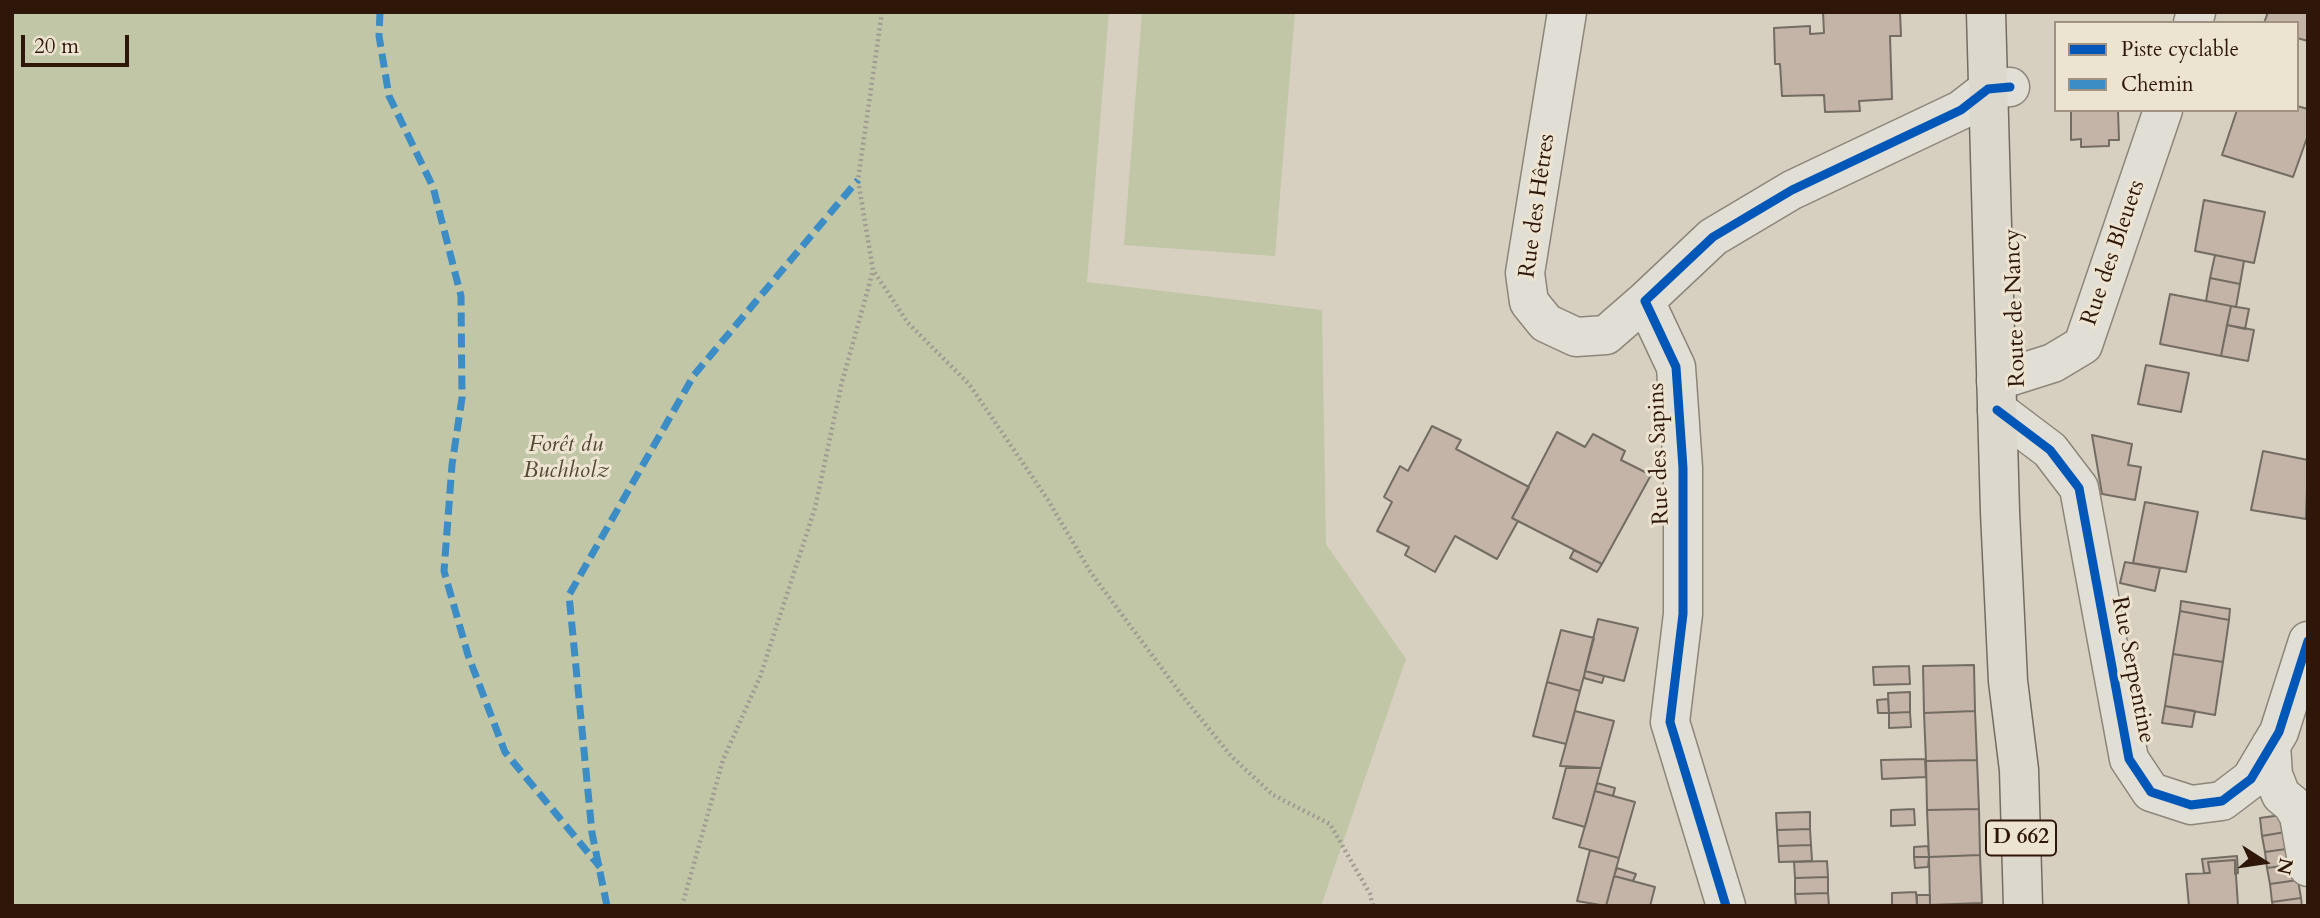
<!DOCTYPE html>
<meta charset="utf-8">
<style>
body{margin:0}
#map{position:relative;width:2320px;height:918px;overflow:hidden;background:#d7d0c0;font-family:Cardo,serif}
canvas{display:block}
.frame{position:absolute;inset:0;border:14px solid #2e1609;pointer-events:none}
.legend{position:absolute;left:2054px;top:21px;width:245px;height:91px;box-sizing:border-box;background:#ece3d0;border:2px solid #a09180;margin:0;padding:9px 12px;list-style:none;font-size:21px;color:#2e1609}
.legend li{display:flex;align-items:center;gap:14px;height:35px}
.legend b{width:35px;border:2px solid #a09180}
.north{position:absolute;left:2229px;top:827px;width:70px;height:70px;-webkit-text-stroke:5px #ece3d0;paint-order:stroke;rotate:102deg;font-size:19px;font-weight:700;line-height:28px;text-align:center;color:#2e1609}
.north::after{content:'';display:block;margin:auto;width:24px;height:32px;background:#2e1609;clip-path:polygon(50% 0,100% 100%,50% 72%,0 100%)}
.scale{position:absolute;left:21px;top:35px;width:108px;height:32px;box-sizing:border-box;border:4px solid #2e1609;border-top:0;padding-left:9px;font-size:21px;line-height:24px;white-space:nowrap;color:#2e1609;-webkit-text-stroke:5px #ece3d0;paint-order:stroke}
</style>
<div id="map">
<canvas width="2320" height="918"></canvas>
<div class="frame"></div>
<ul class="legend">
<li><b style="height:9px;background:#0057b8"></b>Piste cyclable</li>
<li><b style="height:9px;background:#3c8cc6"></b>Chemin</li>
</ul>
<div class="north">N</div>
<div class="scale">20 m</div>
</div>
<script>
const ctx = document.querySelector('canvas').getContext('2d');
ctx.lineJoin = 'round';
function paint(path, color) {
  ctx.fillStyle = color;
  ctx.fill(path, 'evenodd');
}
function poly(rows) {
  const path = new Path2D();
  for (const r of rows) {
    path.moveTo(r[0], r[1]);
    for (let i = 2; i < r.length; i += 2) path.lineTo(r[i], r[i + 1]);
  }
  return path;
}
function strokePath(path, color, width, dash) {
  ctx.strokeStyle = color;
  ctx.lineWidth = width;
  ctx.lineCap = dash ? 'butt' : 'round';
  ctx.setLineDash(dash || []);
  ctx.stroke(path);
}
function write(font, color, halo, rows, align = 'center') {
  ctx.font = font + ' Cardo,serif';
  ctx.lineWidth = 6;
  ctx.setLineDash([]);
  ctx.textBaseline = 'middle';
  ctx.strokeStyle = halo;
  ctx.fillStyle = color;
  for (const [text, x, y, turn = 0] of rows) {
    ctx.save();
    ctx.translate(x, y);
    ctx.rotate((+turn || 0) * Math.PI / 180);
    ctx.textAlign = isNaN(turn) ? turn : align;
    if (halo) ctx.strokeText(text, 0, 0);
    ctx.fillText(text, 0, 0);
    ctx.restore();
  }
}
paint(poly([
 [12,12,1109,12,1087,282,1322,310,1326,544,1406,659,1321,906,12,906],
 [1142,12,1295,12,1275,256,1124,245]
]), '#c0c6a6');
const building = poly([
 [1823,12,1900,12,1901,36,1890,36,1892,99,1859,101,1860,111,1825,112,1824,95,1782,96,1780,64,1775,64,1774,28,1810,26,1810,34,1824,33,1823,12],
 [2268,12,2308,12,2308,41,2297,38,2297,23,2264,23,2268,12],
 [2297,106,2308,109,2308,135,2293,177,2222,155,2237,110,2297,110,2297,106],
 [2071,110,2118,110,2119,140,2109,140,2109,146,2081,147,2081,139,2071,140,2071,110],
 [2204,200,2265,212,2254,263,2195,251,2204,200],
 [2215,255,2244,261,2240,284,2210,278,2215,255],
 [2210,278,2240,284,2236,307,2206,301,2210,278],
 [2170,294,2231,306,2221,356,2160,344,2170,294],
 [2231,306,2249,309,2245,329,2227,325,2231,306],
 [2227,325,2254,330,2248,361,2221,356,2227,325],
 [2146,365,2189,373,2181,412,2138,404,2146,365],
 [1432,426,1461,440,1456,449,1529,487,1512,518,1518,521,1497,559,1455,536,1435,572,1405,555,1409,547,1377,531,1392,502,1384,497,1400,466,1408,471,1432,426],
 [1557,432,1585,447,1593,434,1625,451,1621,460,1651,475,1602,564,1512,518,1557,432],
 [2092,435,2132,444,2128,465,2141,467,2135,500,2102,494,2092,435],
 [2263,451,2308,460,2306,519,2251,510,2263,451],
 [2145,502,2198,512,2186,572,2133,563,2145,502],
 [1574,550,1602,564,1597,572,1570,558,1574,550],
 [2125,562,2160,568,2155,591,2120,583,2125,562],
 [2181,601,2230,609,2229,620,2180,611,2181,601],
 [2180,611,2229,620,2223,662,2173,654,2180,611],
 [1598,619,1638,628,1624,681,1585,671,1598,619],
 [1561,630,1594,638,1580,691,1547,682,1561,630],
 [2173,654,2223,662,2215,715,2165,706,2173,654],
 [1974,665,1975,711,1924,713,1923,666,1974,665],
 [1909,666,1910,684,1874,685,1873,667,1909,666],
 [1585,671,1604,676,1602,683,1584,678,1585,671],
 [1547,682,1580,691,1566,744,1533,736,1547,682],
 [1910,692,1910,712,1889,713,1888,693,1910,692],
 [1888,699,1889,713,1878,713,1877,700,1888,699],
 [2165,706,2195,711,2192,727,2162,723,2165,706],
 [1575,711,1614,721,1601,768,1560,766,1575,711],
 [1975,711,1977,760,1926,761,1924,713,1975,711],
 [1910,712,1911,727,1889,728,1889,713,1910,712],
 [1925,759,1926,777,1882,779,1881,760,1925,759],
 [1977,760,1979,809,1927,810,1926,761,1977,760],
 [1566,768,1601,768,1585,827,1553,818,1566,768],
 [1597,783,1615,788,1613,796,1595,791,1597,783],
 [1595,791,1635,802,1619,858,1579,847,1595,791],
 [1914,809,1915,825,1891,826,1891,810,1914,809],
 [1979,809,1980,855,1929,857,1927,810,1979,809],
 [1810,812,1810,829,1777,830,1776,813,1810,812],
 [2288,814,2291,831,2262,836,2260,818,2288,814],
 [1810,829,1811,845,1778,846,1777,830,1810,829],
 [2291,831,2293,848,2265,852,2262,836,2291,831],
 [1811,845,1812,861,1779,862,1778,846,1811,845],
 [1928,846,1929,857,1914,857,1914,847,1928,846],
 [2293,848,2296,864,2267,868,2265,852,2293,848],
 [1590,850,1619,858,1606,906,1577,901,1590,850],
 [1980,855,1982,903,1930,905,1929,857,1980,855],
 [2237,856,2238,873,2235,874,2235,860,2208,862,2210,873,2204,873,2202,859,2237,856],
 [1914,857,1929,857,1928,867,1915,868,1914,857],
 [2235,860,2238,906,2189,906,2186,874,2210,873,2208,862,2235,860],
 [1827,861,1828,877,1795,878,1794,862,1827,861],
 [2296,864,2298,880,2270,884,2267,868,2296,864],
 [1617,868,1636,874,1633,881,1614,876,1617,868],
 [1614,876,1655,887,1650,906,1606,906,1614,876],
 [1828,877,1828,893,1795,894,1795,878,1828,877],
 [2298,880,2301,898,2272,902,2270,884,2298,880],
 [1916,892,1917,906,1892,906,1892,893,1916,892],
 [1828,893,1829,906,1796,906,1795,894,1828,893],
 [1917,895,1930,895,1930,905,1917,906,1917,895],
 [2301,898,2302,906,2273,906,2272,902,2301,898]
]);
paint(building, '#c3b4a7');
strokePath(building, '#736c62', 2);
const minor = poly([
 [1567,12,1525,273,1529,302,1546,323,1576,337,1606,335,1645,301],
 [2193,23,2196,12],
 [1996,381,2053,363,2083,345,2163,110],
 [1997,410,2050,450,2079,488,2129,759,2151,792,2191,805,2222,801,2251,779,2279,732,2308,641],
 [2271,745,2273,775,2281,795,2292,804,2299,816,2308,867],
 [1726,906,1670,722,1683,614,1683,468,1676,367,1645,301,1713,237,1792,190,1961,110,1988,89,2010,87]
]);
const major = poly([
 [1986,12,2000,512,2008,681,2019,770,2023,906]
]);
strokePath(minor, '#8c857a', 41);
strokePath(major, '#736c62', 41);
strokePath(poly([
 [882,12,858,180,873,270,908,323,969,384,1048,500,1091,573,1184,698,1231,756,1273,795,1330,824,1370,894,1373,906],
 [682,906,723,760,760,677,815,508,842,382,873,271]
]), '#a09a92', 4.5, [2, 3.5]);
strokePath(minor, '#e1ded5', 38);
strokePath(major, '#dcd8ce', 38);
strokePath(poly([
 [380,12,379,36,389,96,433,187,461,296,462,398,452,465,444,571,468,655,505,752,600,867],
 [607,906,592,833,569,595,694,375,858,180]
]), '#3c8cc6', 7, [14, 7]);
strokePath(poly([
 [1997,410,2050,450,2079,488,2129,759,2151,792,2191,805,2222,801,2251,779,2279,732,2308,641],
 [1726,906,1670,722,1683,614,1683,468,1676,367,1645,301,1713,237,1792,190,1961,110,1988,89,2010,87]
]), '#0057b8', 9);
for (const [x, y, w] of [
 [2021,838,70]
]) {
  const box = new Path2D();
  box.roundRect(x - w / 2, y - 17.5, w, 35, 5);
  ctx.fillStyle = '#ece3d0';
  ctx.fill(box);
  strokePath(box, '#2e1609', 2);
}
write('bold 21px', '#2e1609', null, [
 ["D 662",2021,838]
]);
write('23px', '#2e1609', '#ece3d0', [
 ["Rue des Hêtres",1538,206,-82],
 ["Rue des Bleuets",2114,253,-71],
 ["Route de Nancy",2016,308,-92],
 ["Rue des Sapins",1660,454,-92],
 ["Rue Serpentine",2132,670,79]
]);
write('italic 23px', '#544832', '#ece3d0', [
 ["Forêt du",566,446],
 ["Buchholz",566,472]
]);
</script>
